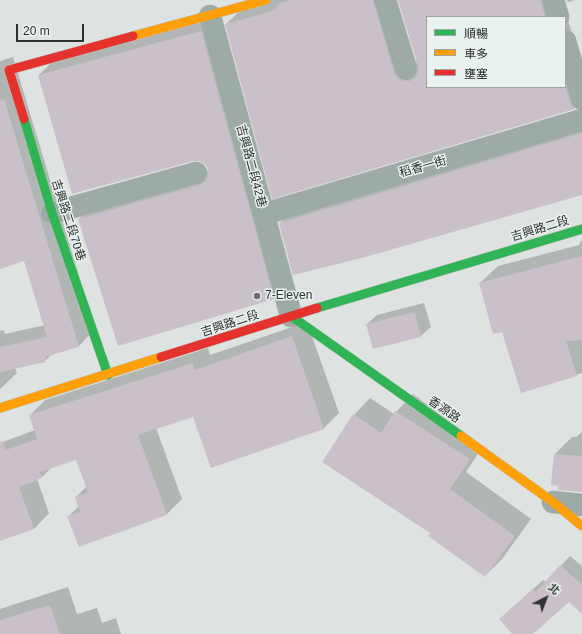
<!DOCTYPE html>
<meta charset="utf-8">
<style>
body{margin:0}
#map{position:relative;width:582px;height:634px;overflow:hidden;background:#dee3e1;font-family:Helvetica,"Noto Sans TC",sans-serif}
canvas{display:block}
.legend{position:absolute;left:426px;top:16px;width:140px;height:72px;box-sizing:border-box;background:#e9f2ef;border:1px solid #9ea5a2;margin:0;padding:5px 7px;list-style:none;font-size:12px;color:#2d312f}
.legend li{display:flex;align-items:center;gap:8px;height:20px}
.legend b{width:20px;border:1px solid #9ea5a2}
.north{position:absolute;left:526px;top:578px;width:40px;height:40px;-webkit-text-stroke:3px #e9f2ef;paint-order:stroke;rotate:42deg;font-size:11px;font-weight:700;line-height:16px;text-align:center;color:#2d312f}
.north::after{content:'';display:block;margin:auto;width:14px;height:18px;background:#2d312f;clip-path:polygon(50% 0,100% 100%,50% 72%,0 100%)}
.scale{position:absolute;left:16px;top:24px;width:68px;height:18px;box-sizing:border-box;border:2px solid #2d312f;border-top:0;padding-left:5px;font-size:12px;line-height:14px;white-space:nowrap;color:#2d312f;-webkit-text-stroke:3px #e9f2ef;paint-order:stroke}
</style>
<div id="map">
<canvas width="582" height="634"></canvas>
<ul class="legend">
<li><b style="height:5px;background:#30b455"></b>順暢</li>
<li><b style="height:5px;background:#ff9f0a"></b>車多</li>
<li><b style="height:5px;background:#e5322d"></b>壅塞</li>
</ul>
<div class="north">北</div>
<div class="scale">20 m</div>
</div>
<script>
const ctx = document.querySelector('canvas').getContext('2d');
ctx.lineJoin = 'round';
function paint(path, color) {
  ctx.fillStyle = color;
  ctx.fill(path, 'evenodd');
}
function poly(rows) {
  const path = new Path2D();
  for (const r of rows) {
    path.moveTo(r[0], r[1]);
    for (let i = 2; i < r.length; i += 2) path.lineTo(r[i], r[i + 1]);
  }
  return path;
}
function strokePath(path, color, width, dash) {
  ctx.strokeStyle = color;
  ctx.lineWidth = width;
  ctx.lineCap = dash ? 'butt' : 'round';
  ctx.setLineDash(dash || []);
  ctx.stroke(path);
}
function write(font, color, halo, rows, align = 'center') {
  ctx.font = font + ' Helvetica,"Noto Sans TC",sans-serif';
  ctx.lineWidth = 3;
  ctx.setLineDash([]);
  ctx.textBaseline = 'middle';
  ctx.strokeStyle = halo;
  ctx.fillStyle = color;
  for (const [text, x, y, turn = 0] of rows) {
    ctx.save();
    ctx.translate(x, y);
    ctx.rotate((+turn || 0) * Math.PI / 180);
    ctx.textAlign = isNaN(turn) ? turn : align;
    if (halo) ctx.strokeText(text, 0, 0);
    ctx.fillText(text, 0, 0);
    ctx.restore();
  }
}
paint(poly([
 [269,0,395,0,415,60,418,62,399,0,562,0,582,67,582,101,575,108,273,197,226,24,244,7],
 [427,17,565,17,565,87,427,87],
 [567,0,576,0,568,2],
 [219,13,291,280,273,298,79,219,97,201,209,170,206,164,39,75,57,57],
 [13,57,95,329,79,346,52,354,45,361,15,368,17,373,0,389,0,331,4,330,5,334,45,325,25,260,0,268,0,61],
 [582,121,582,193,280,223,297,205],
 [582,240,582,373,521,392,502,330,480,283,498,266,579,245],
 [424,303,431,327,421,336,367,324,377,315],
 [307,322,339,413,324,428,212,467,194,415,156,428,182,499,167,514,69,516,79,506,76,497,87,486,77,459,53,466,42,477,37,479,49,513,34,529,0,540,0,443,35,430,30,415,45,400,208,348,210,355],
 [413,394,483,446,466,472,531,519,502,559,485,576,431,532,354,415,370,398,394,414],
 [582,432,582,491,555,454,572,437,576,437],
 [570,556,582,566,582,613,569,601,532,634,513,634,510,610,543,580,546,582],
 [68,587,77,614,97,608,102,623,116,618,121,634,0,634,0,609]
]), '#0003');
paint(poly([
 [290,0,373,0,394,73,398,78,404,81,410,81,415,78,418,72,418,66,398,0,540,0,545,17,427,17,427,87,565,87,565,85,570,103,575,109,272,199,225,24,269,12,275,9,278,4],
 [201,31,274,299,118,346,78,219,199,185,205,182,208,176,208,169,205,164,199,161,193,161,72,194,38,75],
 [4,99,79,347,45,357,46,362,0,372,0,347,47,337,24,261,0,269,0,100],
 [582,133,582,195,362,258,293,275,279,223],
 [582,256,582,340,566,341,577,376,521,393,502,332,493,334,479,283],
 [415,312,421,337,373,349,366,324],
 [292,336,324,429,211,468,193,417,138,435,167,515,79,547,67,516,80,512,75,497,88,492,76,460,40,472,42,478,19,487,34,529,0,541,0,442,2,441,6,450,37,439,29,415,193,363,195,370],
 [395,411,470,459,450,489,515,536,485,577,428,536,430,533,322,462,353,414,381,433],
 [554,454,582,456,582,492,558,490,558,486,551,485],
 [560,565,582,585,582,614,569,602,533,634,512,634,499,619,533,589,536,592],
 [50,605,60,634,0,634,0,620]
]), '#cac0c9');
const street = poly([
 [385,0,406,69],
 [553,0,558,17],
 [210,16,291,316],
 [565,41,582,99],
 [52,213,196,173],
 [264,214,582,120],
 [553,502,582,505]
]);
const fast = poly([
 [24,119,52,213,108,375],
 [317,308,582,229],
 [291,316,461,436]
]);
const slow = poly([
 [133,36,266,0],
 [0,408,161,357],
 [461,436,553,502,582,526]
]);
const jam = poly([
 [24,119,9,70,133,36],
 [161,357,317,308]
]);
strokePath(street, '#bbbfbd', 23);
strokePath(fast, '#bbbfbd', 10);
strokePath(slow, '#bbbfbd', 10);
strokePath(jam, '#bbbfbd', 10);
strokePath(street, '#9daaa6', 22);
strokePath(fast, '#30b455', 9);
strokePath(slow, '#ff9f0a', 9);
strokePath(jam, '#e5322d', 9);
for (const [x, y, r, color] of [
 [257,296,4,"#6b6f6d"]
]) {
  const dot = new Path2D();
  dot.arc(x, y, r, 0, 2 * Math.PI);
  ctx.fillStyle = color;
  ctx.fill(dot);
  strokePath(dot, '#e9f2ef', 1.5);
}
write('12px', '#2d312f', '#e9f2ef', [
 ["吉興路二段42巷",251,166,75],
 ["稻香一街",423,167,-16],
 ["吉興路二段70巷",68,220,72],
 ["吉興路二段",540,229,-17],
 ["吉興路二段",230,324,-18],
 ["香源路",444,410,35]
]);
write('12px', '#2d312f', '#e9f2ef', [
 ["7-Eleven",265,296]
], 'left');
</script>
